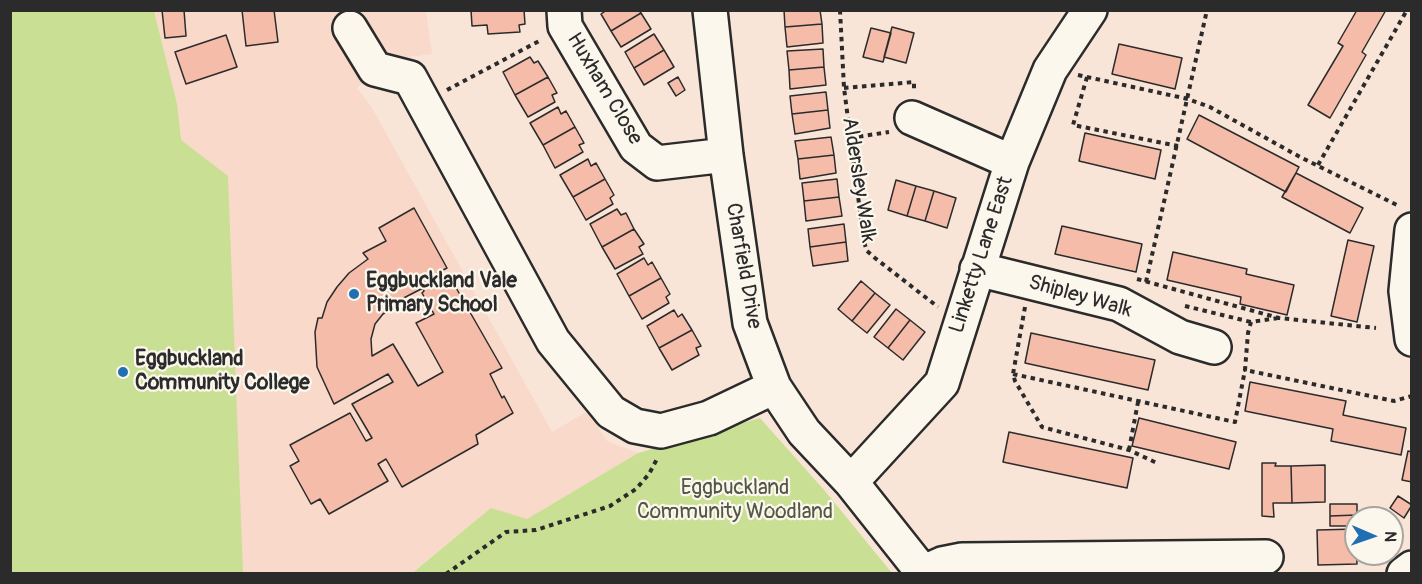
<!DOCTYPE html>
<style>
body{margin:0}
#map{position:relative;width:1422px;height:584px;overflow:hidden;background:#f9e5d8;font-family:Pangolin,sans-serif}
canvas{display:block}
.frame{position:absolute;inset:0;border:12px solid #2b2b2b;pointer-events:none}
.north{position:absolute;left:1344px;top:506px;width:60px;height:60px;box-sizing:border-box;background:#fbf7ec;border:2px solid #a8a59f;border-radius:50%;rotate:92deg;font-size:16px;font-weight:700;line-height:24px;text-align:center;color:#2b2b2b}
.north::after{content:'';display:block;margin:auto;width:21px;height:27px;background:#1f6fb2;clip-path:polygon(50% 0,100% 100%,50% 72%,0 100%)}
</style>
<div id="map">
<canvas width="1422" height="584"></canvas>
<div class="frame"></div>
<div class="north">N</div>
</div>
<script>
const ctx = document.querySelector('canvas').getContext('2d');
ctx.lineJoin = 'round';
function paint(path, color) {
  ctx.fillStyle = color;
  ctx.fill(path, 'evenodd');
}
function poly(rows) {
  const path = new Path2D();
  for (const r of rows) {
    path.moveTo(r[0], r[1]);
    for (let i = 2; i < r.length; i += 2) path.lineTo(r[i], r[i + 1]);
  }
  return path;
}
function strokePath(path, color, width, dash) {
  ctx.strokeStyle = color;
  ctx.lineWidth = width;
  ctx.lineCap = dash ? 'butt' : 'round';
  ctx.setLineDash(dash || []);
  ctx.stroke(path);
}
function write(font, color, halo, rows, align = 'center') {
  ctx.font = font + ' Pangolin,sans-serif';
  ctx.lineWidth = 4.5;
  ctx.setLineDash([]);
  ctx.textBaseline = 'middle';
  ctx.strokeStyle = halo;
  ctx.fillStyle = color;
  for (const [text, x, y, turn = 0] of rows) {
    ctx.save();
    ctx.translate(x, y);
    ctx.rotate((+turn || 0) * Math.PI / 180);
    ctx.textAlign = isNaN(turn) ? turn : align;
    if (halo) ctx.strokeText(text, 0, 0);
    ctx.fillText(text, 0, 0);
    ctx.restore();
  }
}
paint(poly([
 [10,11,426,11,432,54,392,59,357,88,372,108,552,432,588,411,607,441,638,453,527,519,491,509,411,573,11,573]
]), '#f8d9ca');
paint(poly([
 [10,11,154,11,177,104,181,140,228,176,243,573,11,573],
 [760,418,825,491,892,573,411,574,491,508,527,519,638,453]
]), '#c9df94');
const building = poly([
 [162,10,184,10,186,36,165,38,162,10],
 [242,10,274,10,278,42,246,46,242,10],
 [471,10,524,10,525,24,519,25,520,32,488,34,487,25,472,26,471,10],
 [607,10,639,10,641,13,611,31,601,14,607,10],
 [784,10,820,10,822,24,785,27,784,10],
 [1357,10,1386,10,1362,52,1366,55,1330,118,1308,105,1343,46,1338,43,1357,10],
 [641,13,651,29,621,47,611,31,641,13],
 [822,24,823,43,787,47,785,27,822,24],
 [892,27,914,33,906,63,884,57,892,27],
 [871,28,891,33,883,62,863,57,871,28],
 [654,34,664,50,634,68,625,52,654,34],
 [226,35,237,67,186,84,175,52,226,35],
 [1119,44,1182,58,1175,89,1112,74,1119,44],
 [823,49,824,67,789,70,787,51,823,49],
 [664,50,674,67,644,85,634,68,664,50],
 [530,57,534,63,538,61,548,77,515,95,503,72,530,57],
 [824,67,826,85,790,89,789,70,824,67],
 [548,77,557,93,552,95,555,102,528,117,515,95,548,77],
 [678,77,685,90,676,96,668,83,678,77],
 [826,92,828,110,792,114,790,96,826,92],
 [558,107,561,114,566,111,575,127,543,145,530,123,558,107],
 [828,110,830,128,795,134,792,114,828,110],
 [1199,115,1299,167,1286,192,1187,139,1199,115],
 [575,127,584,143,579,145,583,152,555,168,543,145,575,127],
 [1085,133,1161,150,1155,179,1079,161,1085,133],
 [831,137,834,155,798,159,795,141,831,137],
 [834,155,836,173,800,179,798,159,834,155],
 [588,159,591,166,596,163,605,179,573,197,560,175,588,159],
 [1296,173,1363,208,1350,233,1282,197,1296,173],
 [605,179,614,195,610,198,613,204,586,220,573,197,605,179],
 [837,179,839,197,804,201,802,183,837,179],
 [896,180,916,186,907,216,888,210,896,180],
 [916,186,934,191,925,221,907,216,916,186],
 [934,191,956,198,947,228,925,221,934,191],
 [839,197,842,216,806,221,804,201,839,197],
 [414,208,447,268,430,277,436,287,451,279,502,368,490,374,502,398,504,396,513,413,476,435,478,444,402,487,386,459,378,464,388,481,329,514,320,499,311,504,290,466,299,461,290,445,350,413,366,441,372,438,352,404,393,382,388,374,334,404,317,367,315,332,318,318,322,318,327,302,337,287,349,273,368,259,363,253,386,241,379,228,414,208],
 [423,288,424,291,422,293,434,314,416,323,443,372,418,386,393,344,372,356,371,339,375,324,383,314,394,307,392,304,423,288],
 [617,209,621,215,626,213,634,229,602,247,590,224,617,209],
 [844,224,846,242,810,247,808,229,844,224],
 [1062,226,1142,244,1136,272,1055,254,1062,226],
 [634,229,644,244,639,247,643,254,615,269,602,247,634,229],
 [1348,240,1374,246,1357,322,1331,316,1348,240],
 [846,242,848,261,813,266,810,247,846,242],
 [1173,252,1247,269,1246,274,1294,285,1287,315,1240,304,1241,297,1167,280,1173,252],
 [644,258,648,265,652,262,661,278,629,296,617,274,644,258],
 [661,278,670,294,666,297,669,303,642,319,629,296,661,278],
 [861,281,875,293,852,321,838,309,861,281],
 [875,293,890,305,867,333,852,321,875,293],
 [896,309,910,320,888,348,874,337,896,309],
 [674,310,678,317,682,314,692,330,659,348,647,326,674,310],
 [910,320,925,332,903,360,888,348,910,320],
 [692,330,701,346,696,348,699,355,672,370,659,348,692,330],
 [1031,333,1155,360,1148,390,1025,363,1031,333],
 [1250,382,1346,401,1343,415,1406,428,1401,455,1331,441,1333,429,1245,411,1250,382],
 [1139,418,1236,442,1229,469,1132,446,1139,418],
 [1009,432,1133,458,1127,488,1003,462,1009,432],
 [1408,451,1412,452,1412,482,1402,480,1408,451],
 [1262,463,1276,463,1275,466,1291,466,1292,503,1273,503,1274,517,1262,516,1262,463],
 [1325,465,1325,502,1292,503,1291,466,1325,465],
 [1398,496,1412,505,1404,518,1390,508,1398,496],
 [1330,504,1357,504,1357,515,1330,516,1330,504],
 [1357,515,1356,526,1330,526,1330,516,1357,515],
 [1356,529,1357,564,1318,565,1317,530,1356,529]
]);
paint(building, '#f4bca9');
strokePath(building, '#2b2b2b', 1.5);
const minor = poly([
 [564,10,565,26,636,147,657,163,726,155],
 [710,10,726,155,750,323,774,387,804,432,851,482,924,574],
 [350,28,375,69,410,78,553,341,611,412,635,426,661,431,709,418,774,387],
 [912,118,1012,162],
 [1412,230,1406,291,1412,339],
 [977,269,1119,304,1180,337,1214,347],
 [851,482,942,383,1012,162,1050,70,1090,10],
 [924,572,942,564,962,560,1266,557],
 [1404,574,1412,568]
]);
strokePath(minor, '#2b2b2b', 38);
strokePath(poly([
 [840,10,844,88,864,242,867,251,875,258,938,307],
 [1078,75,1188,99,1210,107,1300,157,1399,206],
 [1087,77,1073,125,1178,146],
 [844,88,914,82,914,91],
 [447,90,541,40],
 [850,138,889,132],
 [1318,165,1407,10],
 [1137,279,1279,318,1376,328],
 [1146,282,1207,10],
 [1185,306,1251,322],
 [1025,307,1013,374,1015,381,1042,427,1129,450,1159,464],
 [1278,318,1251,322,1248,333,1245,370,1394,401,1412,396],
 [1013,374,1235,422,1245,370],
 [1129,450,1138,402],
 [446,574,506,532,536,530,610,506,636,489,649,474,658,457]
]), '#2b2b2b', 4, [4.5, 4.5]);
strokePath(minor, '#fbf7ec', 33);
for (const [x, y, r, color] of [
 [354,294,6,"#1f6fb2"],
 [123,372,6,"#1f6fb2"]
]) {
  const dot = new Path2D();
  dot.arc(x, y, r, 0, 2 * Math.PI);
  ctx.fillStyle = color;
  ctx.fill(dot);
  strokePath(dot, '#fbf7ec', 2);
}
write('21px', '#2b2b2b', '#fbf7ec', [
 ["Huxham Close",604,89,59],
 ["Aldersley Walk",858,180,81],
 ["Linketty Lane East",982,255,-72],
 ["Charfield Drive",743,266,80],
 ["Shipley Walk",1080,297,16]
]);
write('bold 21px', '#2b2b2b', '#fbf7ec', [
 ["Eggbuckland Vale",366,282],
 ["Primary School",366,306],
 ["Eggbuckland",135,360],
 ["Community College",135,384]
], 'left');
write('21px', '#525845', '#fbf7ec', [
 ["Eggbuckland",735,489],
 ["Community Woodland",735,513]
]);
</script>
